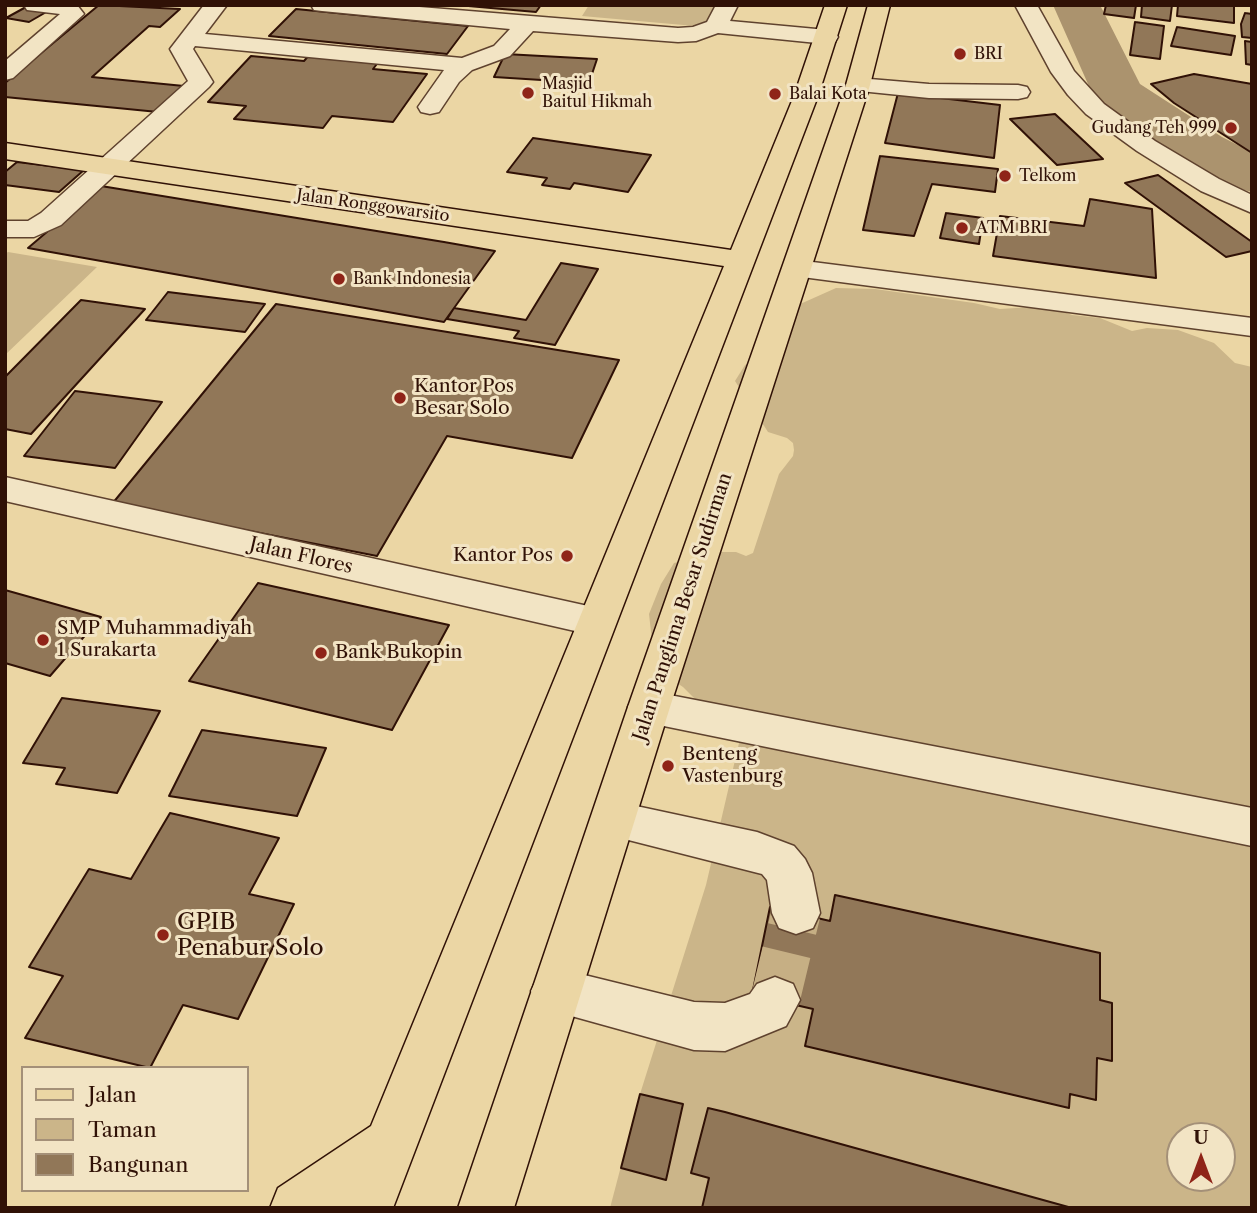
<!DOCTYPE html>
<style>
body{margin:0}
#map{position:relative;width:1257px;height:1213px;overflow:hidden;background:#ebd6a4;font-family:"Libre Caslon Text",serif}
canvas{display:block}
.frame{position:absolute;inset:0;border:7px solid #301106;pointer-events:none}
.legend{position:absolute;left:21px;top:1066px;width:228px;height:126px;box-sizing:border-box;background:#f2e4c4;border:2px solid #a49078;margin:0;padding:9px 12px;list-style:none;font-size:21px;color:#301106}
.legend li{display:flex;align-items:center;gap:14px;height:35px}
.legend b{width:35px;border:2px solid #a49078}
.north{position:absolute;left:1166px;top:1122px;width:70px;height:70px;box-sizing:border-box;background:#f2e4c4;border:2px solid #a49078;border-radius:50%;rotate:0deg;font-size:19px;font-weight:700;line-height:28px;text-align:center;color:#301106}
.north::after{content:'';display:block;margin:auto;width:24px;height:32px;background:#8f2418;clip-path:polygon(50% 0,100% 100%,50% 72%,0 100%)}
</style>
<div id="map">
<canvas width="1257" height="1213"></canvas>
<div class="frame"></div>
<ul class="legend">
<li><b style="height:9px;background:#ebd6a4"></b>Jalan</li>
<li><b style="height:19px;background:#cbb589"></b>Taman</li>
<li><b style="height:19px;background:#917758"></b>Bangunan</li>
</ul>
<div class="north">U</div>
</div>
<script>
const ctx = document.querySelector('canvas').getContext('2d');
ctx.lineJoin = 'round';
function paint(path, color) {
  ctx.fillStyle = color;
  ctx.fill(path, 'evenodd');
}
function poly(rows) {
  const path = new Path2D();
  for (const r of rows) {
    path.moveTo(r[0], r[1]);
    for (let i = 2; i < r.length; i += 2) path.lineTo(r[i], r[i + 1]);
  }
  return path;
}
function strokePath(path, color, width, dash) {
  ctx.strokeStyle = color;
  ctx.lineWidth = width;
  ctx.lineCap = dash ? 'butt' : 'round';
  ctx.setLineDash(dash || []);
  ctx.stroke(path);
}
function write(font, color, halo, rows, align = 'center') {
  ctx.font = font + ' "Libre Caslon Text",serif';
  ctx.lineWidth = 6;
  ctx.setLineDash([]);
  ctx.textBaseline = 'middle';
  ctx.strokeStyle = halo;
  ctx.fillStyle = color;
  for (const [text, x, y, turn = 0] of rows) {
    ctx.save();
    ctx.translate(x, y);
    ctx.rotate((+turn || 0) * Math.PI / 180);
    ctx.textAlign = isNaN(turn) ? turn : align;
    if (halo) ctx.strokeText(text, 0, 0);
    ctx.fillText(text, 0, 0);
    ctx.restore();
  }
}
paint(poly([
 [589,5,714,5,706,27,582,16],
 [8,252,97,267,5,355,5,254],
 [836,288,875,289,974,303,1000,309,1048,306,1072,315,1100,318,1132,331,1147,328,1178,330,1214,343,1235,363,1252,367,1252,1208,610,1208,640,1094,706,885,746,713,707,711,683,687,662,673,652,641,649,614,661,584,674,563,716,552,736,552,746,556,753,553,779,474,793,456,794,450,793,443,787,438,768,432,735,381,745,365,756,360,798,305],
 [1180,1136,1222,1136,1222,1178,1180,1178]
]), '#cbb589');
paint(poly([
 [1053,5,1100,5,1140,84,1222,137,1252,152,1252,192,1232,187,1182,161,1099,104,1092,93,1053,5]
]), '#ab936e');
const building = poly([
 [99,5,180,9,160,27,149,26,92,77,184,86,158,112,5,97,5,83,99,5],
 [457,5,541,5,536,12,457,5],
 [1106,5,1136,5,1134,18,1104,14,1106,5],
 [1142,5,1172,5,1170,21,1141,17,1142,5],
 [1178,5,1234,6,1234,23,1177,16,1178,5],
 [26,7,48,11,29,22,6,18,26,7],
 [296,9,468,26,447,54,269,36,296,9],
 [1245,13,1252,14,1252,38,1242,37,1241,24,1245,13],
 [1135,22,1164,26,1160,59,1130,55,1135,22],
 [1177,27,1235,36,1231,55,1171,46,1177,27],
 [1245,41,1252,42,1252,65,1246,64,1245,41],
 [310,54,380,60,373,69,427,74,393,122,332,116,323,128,234,119,246,106,208,102,251,56,304,61,310,54],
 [505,54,597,59,589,83,494,77,505,54],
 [1194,74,1252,84,1252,153,1174,103,1151,84,1194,74],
 [898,93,1000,105,994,158,885,143,898,93],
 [1055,114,1103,159,1057,165,1010,119,1055,114],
 [533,138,651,155,628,192,574,183,570,189,542,185,547,178,507,172,533,138],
 [880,156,998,169,995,192,932,184,914,236,863,230,880,156],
 [17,162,84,170,59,192,5,185,5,172,17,162],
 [1158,175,1252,242,1252,251,1226,257,1125,183,1158,175],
 [101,186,444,242,495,251,444,322,28,248,101,186],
 [1090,199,1152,209,1156,278,993,256,1000,216,1084,226,1090,199],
 [946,213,983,218,979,244,940,238,946,213],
 [561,263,598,269,555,345,514,338,519,331,447,319,454,308,526,320,561,263],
 [168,292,265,304,245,332,146,320,168,292],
 [81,300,145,309,31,434,5,429,5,377,81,300],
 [276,304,619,360,572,458,447,436,377,556,112,504,276,304],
 [75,391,162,402,115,468,24,456,75,391],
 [258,583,449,625,392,730,189,681,258,583],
 [5,590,101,617,50,676,5,663,5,590],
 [62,698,160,711,117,793,56,784,65,768,23,763,62,698],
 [202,730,326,748,297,816,169,796,202,730],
 [170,813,279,838,249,894,294,904,238,1019,183,1005,150,1068,25,1038,63,976,29,967,89,869,131,879,170,813],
 [835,895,1100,953,1100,1000,1112,1003,1112,1061,1097,1058,1096,1100,1070,1094,1069,1108,805,1046,813,1009,752,995,770,907,830,921,835,895],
 [640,1094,683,1104,666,1180,621,1168,640,1094],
 [708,1108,725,1112,1072,1208,702,1208,709,1178,691,1173,708,1108]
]);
paint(building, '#917758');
strokePath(building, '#301106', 2);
strokePath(poly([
 [775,1000,796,913]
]), '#c6af84', 49, [49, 24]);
const minor = poly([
 [24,5,77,5,84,14,13,78,5,80,5,61,60,14,27,10,24,5],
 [204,5,227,5,205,34,462,58,494,46,510,29,322,11,314,10,311,5,395,5,678,28,693,27,707,22,716,5,738,5,730,21,827,30,835,32,838,37,835,42,827,44,718,33,696,41,678,42,533,31,510,56,472,70,459,82,439,112,430,114,421,112,418,107,444,70,195,46,193,49,213,82,209,87,61,225,34,237,5,237,5,221,28,221,41,213,188,81,170,49,204,5],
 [1015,5,1037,5,1074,71,1104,104,1155,141,1219,179,1252,195,1252,213,1201,191,1137,151,1086,114,1068,95,1051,72,1015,5],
 [858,78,929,84,1018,85,1027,87,1030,92,1027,97,1018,99,929,98,850,90,846,85,850,80,858,78],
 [797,260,1252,318,1252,336,787,275,782,269,787,263,797,260],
 [5,477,597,608,611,612,616,622,611,632,597,636,5,501,5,477],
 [649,691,1252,808,1252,846,649,723,634,718,628,707,634,696,649,691],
 [613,801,757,832,794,846,805,859,812,873,820,913,813,928,796,934,779,928,772,913,767,880,762,874,597,832,591,819,597,806,613,801],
 [556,968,694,1002,725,1003,750,994,757,984,775,977,793,984,800,1000,786,1026,725,1051,694,1050,539,1007,531,991,539,975,556,968]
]);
const major = poly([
 [825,5,847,5,818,96,393,1208,270,1208,278,1188,371,1126,724,266,5,159,5,143,731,250,794,96,825,5],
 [868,5,890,5,870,85,670,707,514,1208,458,1208,628,707,846,85,868,5]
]);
strokePath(minor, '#5f422e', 3);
strokePath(major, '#301106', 3);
paint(minor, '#f2e4c4');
paint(major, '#ebd6a4');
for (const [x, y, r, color] of [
 [960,54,7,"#8f2418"],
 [528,93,7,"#8f2418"],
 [775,94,7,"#8f2418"],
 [1231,128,7,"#8f2418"],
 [1005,176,7,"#8f2418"],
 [962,228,7,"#8f2418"],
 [339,279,7,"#8f2418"],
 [400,398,7,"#8f2418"],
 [567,556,7,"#8f2418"],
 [43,640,7,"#8f2418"],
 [321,653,7,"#8f2418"],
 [668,766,7,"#8f2418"],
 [163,935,7,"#8f2418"]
]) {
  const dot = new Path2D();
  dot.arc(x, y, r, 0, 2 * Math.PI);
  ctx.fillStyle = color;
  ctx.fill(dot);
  strokePath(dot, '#f2e4c4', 2.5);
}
write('16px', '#301106', '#f2e4c4', [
 ["BRI",974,54],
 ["Masjid",542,84],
 ["Baitul Hikmah",542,102],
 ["Balai Kota",789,94],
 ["Gudang Teh 999",1217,128,"right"],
 ["Telkom",1019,176],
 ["ATM BRI",976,228],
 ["Bank Indonesia",353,279]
], 'left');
write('16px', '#301106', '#f2e4c4', [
 ["Jalan Ronggowarsito",373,206,8]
]);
write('19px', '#301106', '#f2e4c4', [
 ["Kantor Pos",414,387],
 ["Besar Solo",414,409],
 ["Kantor Pos",553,556,"right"],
 ["SMP Muhammadiyah",57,629],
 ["1 Surakarta",57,651],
 ["Bank Bukopin",335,653],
 ["Benteng",682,755],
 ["Vastenburg",682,777]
], 'left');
write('19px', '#301106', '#f2e4c4', [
 ["Jalan Flores",301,556,13],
 ["Jalan Panglima Besar Sudirman",683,607,-72]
]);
write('23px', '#301106', '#f2e4c4', [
 ["GPIB",177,922],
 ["Penabur Solo",177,948]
], 'left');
</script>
